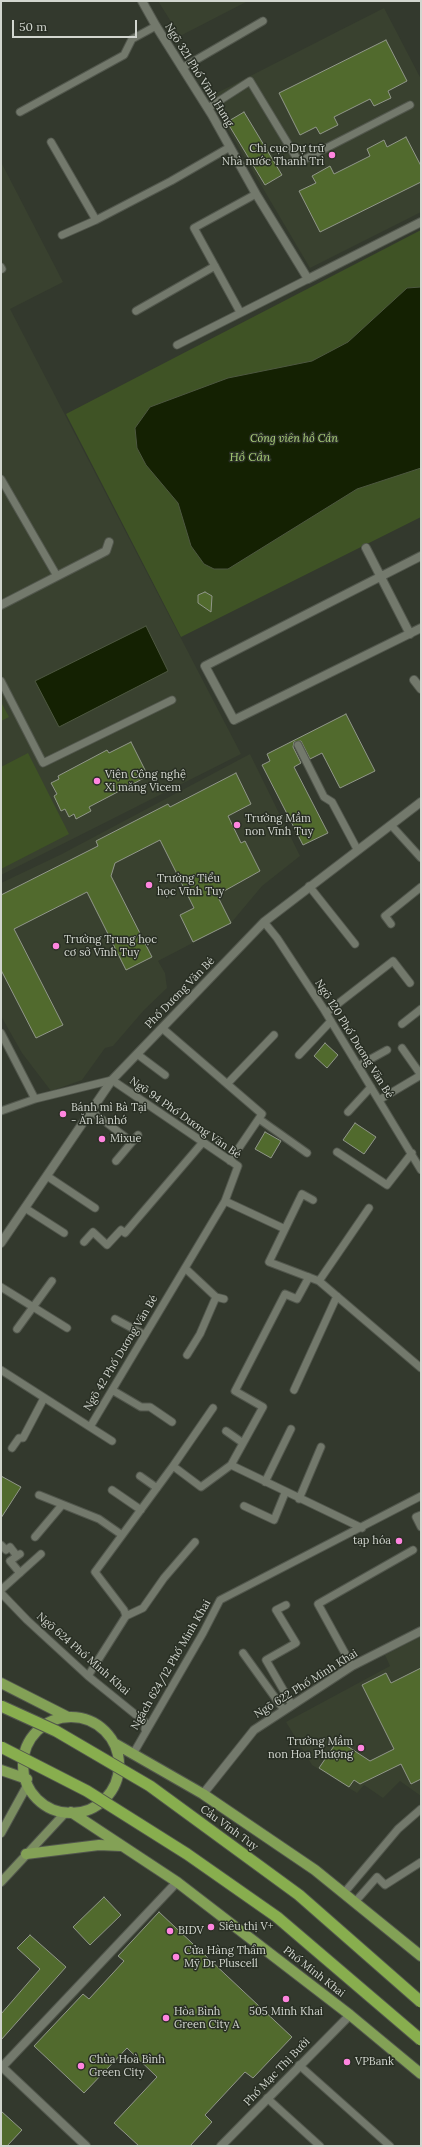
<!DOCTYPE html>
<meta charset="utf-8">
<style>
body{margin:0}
#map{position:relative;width:422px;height:2147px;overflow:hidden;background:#33392d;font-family:Lora,serif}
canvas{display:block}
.frame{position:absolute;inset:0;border:2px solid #d2d6cf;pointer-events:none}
.scale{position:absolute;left:12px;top:20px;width:125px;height:18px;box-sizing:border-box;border:2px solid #d2d6cf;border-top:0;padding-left:5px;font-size:12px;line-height:14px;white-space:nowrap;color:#d2d6cf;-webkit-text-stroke:3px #292f24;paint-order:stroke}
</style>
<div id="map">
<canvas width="422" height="2147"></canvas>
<div class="frame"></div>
<div class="scale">50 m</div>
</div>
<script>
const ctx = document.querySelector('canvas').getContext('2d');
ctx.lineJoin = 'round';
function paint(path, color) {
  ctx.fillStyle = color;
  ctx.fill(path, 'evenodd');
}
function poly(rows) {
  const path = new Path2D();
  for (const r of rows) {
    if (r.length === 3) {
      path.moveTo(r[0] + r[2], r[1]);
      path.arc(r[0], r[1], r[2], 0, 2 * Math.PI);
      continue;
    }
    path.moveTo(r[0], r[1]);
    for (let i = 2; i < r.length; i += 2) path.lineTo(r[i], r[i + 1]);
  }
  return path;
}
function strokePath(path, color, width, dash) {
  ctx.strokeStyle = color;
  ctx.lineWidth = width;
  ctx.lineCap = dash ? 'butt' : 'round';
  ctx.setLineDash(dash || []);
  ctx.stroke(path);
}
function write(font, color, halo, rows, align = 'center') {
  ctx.font = font + ' Lora,serif';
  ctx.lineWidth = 3;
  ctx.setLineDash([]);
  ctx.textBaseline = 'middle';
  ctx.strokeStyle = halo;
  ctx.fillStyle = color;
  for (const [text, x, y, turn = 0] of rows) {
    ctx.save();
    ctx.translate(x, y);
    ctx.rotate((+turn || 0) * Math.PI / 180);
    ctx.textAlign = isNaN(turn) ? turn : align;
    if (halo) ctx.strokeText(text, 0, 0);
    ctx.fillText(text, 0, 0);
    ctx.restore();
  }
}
paint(poly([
 [158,1,248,1,180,36],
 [384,8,421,79,421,212,310,268,209,97],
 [1,162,63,282,10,309,241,754,1,875],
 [250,754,300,856,262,886,231,923,158,961,165,973,167,988,144,1010,113,1046,105,1048,82,1080,51,1091,22,1053,1,1016,1,883,62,854],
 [421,1636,421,1796,400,1781,383,1798,364,1785,357,1793,312,1765,286,1722,390,1666,385,1655]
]), '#39412f');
paint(poly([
 [421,230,421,517,181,637,66,414],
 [1,702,9,717,1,721],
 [28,753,69,834,1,869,1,767]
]), '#3f5325');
const water = poly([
 [421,287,421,468,357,489,228,569,214,569,204,564,191,546,178,503,146,465,137,448,135,428,150,407,228,378,312,361,348,342,407,288,421,287],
 [146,626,168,671,59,727,35,681,146,626]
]);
paint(water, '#142102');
strokePath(water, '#4d5740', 1);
const building = poly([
 [386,40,407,81,388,91,391,98,374,106,370,99,334,117,338,125,320,134,316,127,300,135,279,93,386,40],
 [244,112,282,175,265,185,227,122,244,112],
 [406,137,421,166,421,182,320,232,299,191,316,183,312,176,330,166,334,174,370,156,367,149,384,140,387,147,406,137],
 [205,592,212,596,211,612,198,603,198,595,205,592],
 [346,714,375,771,340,788,322,753,310,759,301,741,294,742,293,747,301,763,294,767,328,833,303,845,262,765,270,761,267,754,346,714],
 [131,742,148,776,89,807,91,811,76,819,74,814,69,817,65,809,61,811,54,796,57,794,51,783,59,779,58,776,107,750,109,753,131,742],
 [236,773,251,804,228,816,241,843,245,841,260,871,217,895,231,923,193,942,180,915,194,908,160,840,115,863,111,876,152,957,126,970,87,892,14,929,63,1025,36,1038,1,970,1,895,98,846,96,841,168,804,170,807,236,773],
 [325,1043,338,1055,327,1068,314,1056,325,1043],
 [355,1123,376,1137,364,1154,343,1140,355,1123],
 [265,1132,281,1141,271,1158,255,1149,265,1132],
 [1,1476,21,1487,1,1518,1,1476],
 [421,1668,421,1779,411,1784,401,1764,360,1784,354,1780,349,1787,319,1768,338,1740,370,1761,394,1749,362,1685,386,1673,391,1683,421,1668],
 [104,1897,121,1915,90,1945,73,1927,104,1897],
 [159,1912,292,2037,253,2078,245,2072,205,2115,212,2122,190,2146,139,2146,114,2123,157,2077,127,2048,84,2093,34,2046,83,1994,89,1999,124,1961,118,1956,159,1912],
 [30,1935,66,1967,1,2040,1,2014,40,1969,17,1948,30,1935],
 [1,2111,22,2130,7,2146,1,2146,1,2111]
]);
paint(building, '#516a2d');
strokePath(building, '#91978a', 1);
const service = poly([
 [182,68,263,21],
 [208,108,250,81,299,162,410,105],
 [20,112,124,55,132,39,156,26],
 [51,142,96,220],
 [62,235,96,220,171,181,230,147],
 [1,267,2,269],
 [136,311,215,266],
 [240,312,194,228,256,194],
 [177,345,308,279],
 [1,479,57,576],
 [1,681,43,763,172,700],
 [298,745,324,797,332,802,357,849],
 [391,825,421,858],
 [309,886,355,944],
 [264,922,277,938,323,1008,421,1170],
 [391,924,385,916,421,887],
 [326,1013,393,961,410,983],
 [402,1024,421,1009],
 [162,1028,262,1114,230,1161],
 [1,1033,35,1099],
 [402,1048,421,1075],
 [137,1054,165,1075],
 [299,1055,331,1021],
 [358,1066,387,1050],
 [227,1084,274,1035],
 [379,1100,421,1075],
 [1,1111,35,1099,112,1080,238,1166,225,1201,90,1427,1,1370],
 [91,1111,132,1142],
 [348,1112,371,1087],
 [259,1119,307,1153],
 [337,1152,387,1185,412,1153],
 [116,1161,138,1135],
 [47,1176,95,1208],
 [225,1201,285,1229,269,1262,319,1281,421,1368],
 [25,1208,64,1233],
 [285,1229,302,1194,313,1200],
 [84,1242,93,1232,107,1245,121,1230,125,1233,203,1142],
 [185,1268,216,1297,224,1299],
 [319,1281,369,1208],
 [1,1287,67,1328],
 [115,1319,145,1335],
 [17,1329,52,1281],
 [187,1355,200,1334,216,1297],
 [112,1390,141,1407,150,1407,172,1422],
 [294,1390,337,1296],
 [90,1427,112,1441],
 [226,1431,243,1443],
 [12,1448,19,1438,23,1438,44,1398],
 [231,1465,362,1528],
 [173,1466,213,1408],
 [140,1476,157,1488],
 [265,1482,291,1429],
 [112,1490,141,1510],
 [39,1495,99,1519,122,1535],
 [299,1499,321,1447],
 [244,1506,274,1520,285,1493],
 [421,1515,416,1517,421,1527],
 [35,1537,62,1505],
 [1,1545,6,1550,10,1547,17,1556],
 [20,1554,10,1561,20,1573],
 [1,1590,41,1554],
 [1,1593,27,1620,88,1676,146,1723,145,1729],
 [286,1605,276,1610,296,1643,266,1660,292,1705],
 [126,1616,143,1608,164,1578,195,1542],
 [243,1653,284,1710],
 [352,1666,318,1604,413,1550],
 [88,1676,126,1616,124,1610,95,1572,173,1466,201,1487,231,1465,263,1407,235,1391,285,1294,297,1299,309,1277],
 [133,1754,203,1633,220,1600,421,1496],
 [344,1893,398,1829,421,1809],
 [355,1902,377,1877,385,1885,421,1862],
 [299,2065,390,2146],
 [267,2098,320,2146]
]);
const minor = poly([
 [142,1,156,26,212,115,256,194,308,279,421,222],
 [366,548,410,634],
 [421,556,205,666,234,720,421,628],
 [1,605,106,551,109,542],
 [414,680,421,689],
 [203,1794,254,1730,352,1666,421,1631],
 [2,2067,86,2146],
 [1,2068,177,1882],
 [221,2146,350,2015]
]);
const tertiary = poly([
 [1,1243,112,1080,264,922,421,802]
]);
const secondary = poly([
 [1,1833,28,1784],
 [1,1882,66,1812]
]);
const primary = poly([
 [1,1683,68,1717],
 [71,1765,48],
 [114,1743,203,1794,315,1870,421,1956],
 [1,1770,27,1779],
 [71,1812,177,1882,350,2015,421,2074],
 [26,1854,99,1845,121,1846]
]);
strokePath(service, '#52574d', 9);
strokePath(minor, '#52574d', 10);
strokePath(tertiary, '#52574d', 10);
strokePath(secondary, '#52574d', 10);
strokePath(primary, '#52574d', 12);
strokePath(service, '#73796c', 7);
strokePath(minor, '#73796c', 8);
strokePath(tertiary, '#73796c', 8);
strokePath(secondary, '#7b8d61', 8);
strokePath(primary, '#83a156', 10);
const trunkBridge = poly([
 [1,1706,56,1731,150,1786,299,1895,421,2002],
 [1,1747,87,1791,187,1854,277,1917,421,2040]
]);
strokePath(trunkBridge, '#52574d', 13, []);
strokePath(trunkBridge, '#88ae4e', 11);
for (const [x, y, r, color] of [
 [332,155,4,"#ff85df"],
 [97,781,4,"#ff85df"],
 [237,825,4,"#ff85df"],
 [149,885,4,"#ff85df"],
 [56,946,4,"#ff85df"],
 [63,1114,4,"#ff85df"],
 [102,1139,4,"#ff85df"],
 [399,1541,4,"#ff85df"],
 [361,1748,4,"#ff85df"],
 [211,1927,4,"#ff85df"],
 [170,1931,4,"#ff85df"],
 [176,1957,4,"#ff85df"],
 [286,1999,4,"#ff85df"],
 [166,2018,4,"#ff85df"],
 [347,2062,4,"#ff85df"],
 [81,2066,4,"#ff85df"]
]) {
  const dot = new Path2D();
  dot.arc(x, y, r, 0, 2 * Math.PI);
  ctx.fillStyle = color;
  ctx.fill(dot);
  strokePath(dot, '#292f24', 1.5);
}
write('11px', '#d2d6cf', '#292f24', [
 ["Ngõ 321 Phố Vĩnh Hưng",199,75,58],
 ["Phố Dương Văn Bé",180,993,-46],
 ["Ngõ 120 Phố Dương Văn Bé",354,1039,58],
 ["Ngõ 94 Phố Dương Văn Bé",185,1118,35],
 ["Ngõ 42 Phố Dương Văn Bé",121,1353,-59],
 ["Ngõ 624 Phố Minh Khai",83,1654,41],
 ["Ngách 624/12 Phố Minh Khai",171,1665,-60],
 ["Ngõ 622 Phố Minh Khai",306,1684,-32],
 ["Cầu Vĩnh Tuy",229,1828,36],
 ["Phố Minh Khai",314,1972,38],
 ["Phố Mạc Thị Bưởi",277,2072,-46]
]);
write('11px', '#d2d6cf', '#292f24', [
 ["Chi cục Dự trữ",324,149,"right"],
 ["Nhà nước Thanh Trì",324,162,"right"],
 ["Viện Công nghệ",105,775],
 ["Xi măng Vicem",105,788],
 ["Trường Mầm",245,819],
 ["non Vĩnh Tuy",245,832],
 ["Trường Tiểu",157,879],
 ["học Vĩnh Tuy",157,892],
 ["Trường Trung học",64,940],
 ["cơ sở Vĩnh Tuy",64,953],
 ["Bánh mì Bà Tại",71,1108],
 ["- Ăn là nhớ",71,1121],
 ["Mixue",110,1139],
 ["tạp hóa",391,1541,"right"],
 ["Trường Mầm",353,1742,"right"],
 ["non Hoa Phượng",353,1755,"right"],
 ["Siêu thị V+",219,1927],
 ["BIDV",178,1931],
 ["Cửa Hàng Thẩm",184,1951],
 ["Mỹ Dr Pluscell",184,1964],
 ["Hòa Bình",174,2012],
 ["Green City A",174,2025],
 ["505 Minh Khai",286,2012,"center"],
 ["Chùa Hoà Bình",89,2060],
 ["Green City",89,2073],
 ["VPBank",355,2062]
], 'left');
write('italic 11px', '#b0d67e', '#292f24', [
 ["Công viên hồ Cần",294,439]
]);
write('italic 12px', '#a7cd76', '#292f24', [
 ["Hồ Cần",250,458]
]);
</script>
